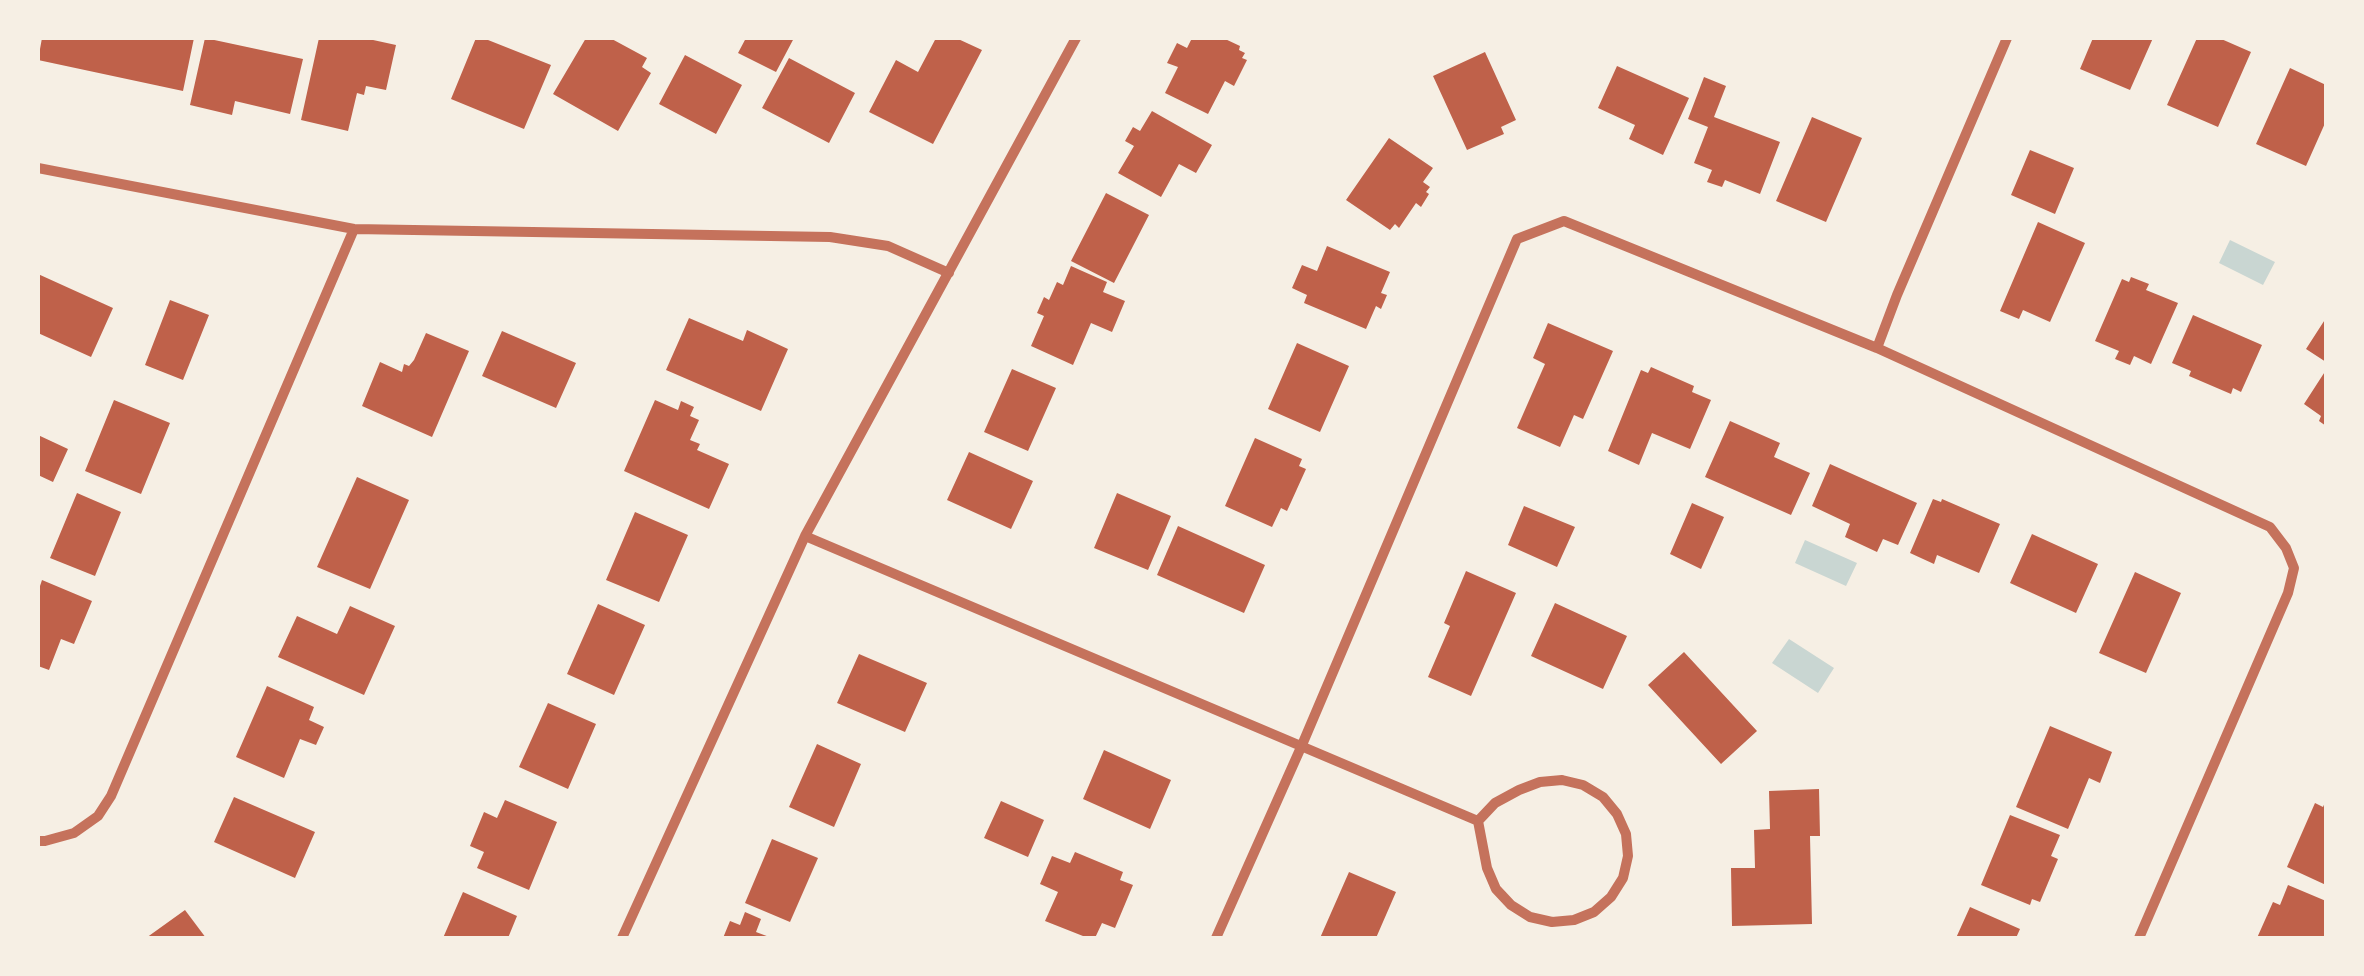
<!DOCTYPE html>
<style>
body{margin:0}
#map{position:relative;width:2364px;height:976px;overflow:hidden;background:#f6efe4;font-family:"Sofia Sans Condensed",sans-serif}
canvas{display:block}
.frame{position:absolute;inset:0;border:40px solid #f6efe4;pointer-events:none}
</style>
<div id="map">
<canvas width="2364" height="976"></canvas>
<div class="frame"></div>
</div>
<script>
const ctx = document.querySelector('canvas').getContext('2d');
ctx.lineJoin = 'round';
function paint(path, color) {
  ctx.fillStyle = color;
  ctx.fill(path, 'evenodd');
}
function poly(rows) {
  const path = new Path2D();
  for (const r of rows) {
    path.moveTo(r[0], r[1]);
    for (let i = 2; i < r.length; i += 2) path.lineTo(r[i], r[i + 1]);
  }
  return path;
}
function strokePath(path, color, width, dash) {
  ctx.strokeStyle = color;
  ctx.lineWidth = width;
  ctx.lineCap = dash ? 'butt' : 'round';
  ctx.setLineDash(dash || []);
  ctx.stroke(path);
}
paint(poly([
 [2230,240,2275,262,2263,285,2219,263],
 [1805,540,1857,563,1846,586,1795,563],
 [1789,639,1834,668,1818,693,1772,663]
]), '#c9d6d2');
paint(poly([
 [42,38,194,38,183,91,38,60],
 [205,38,303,59,290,114,235,101,232,115,190,105],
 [319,38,364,38,396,45,386,90,366,86,364,95,357,93,348,131,301,120],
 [476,38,483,38,551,65,524,129,451,99],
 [586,38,610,38,647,58,642,67,651,73,618,131,553,94],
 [746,38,794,38,776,72,738,53],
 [936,38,956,38,982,50,933,144,869,112,896,60,918,72],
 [1192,38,1223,38,1240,46,1239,50,1245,53,1242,58,1247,60,1234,86,1225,81,1208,114,1165,93,1178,67,1167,63,1177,43,1187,48],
 [2093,38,2153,38,2130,90,2080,69],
 [2197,38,2219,38,2251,52,2218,127,2167,105],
 [1485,52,1516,120,1501,127,1504,134,1467,150,1433,76],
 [685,55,742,85,716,134,659,104],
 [789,58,855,93,829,143,762,108],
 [1617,66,1689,98,1663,155,1629,139,1635,125,1598,108],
 [2290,68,2326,85,2326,121,2306,166,2256,144],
 [1704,77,1726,86,1714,117,1780,142,1760,194,1725,180,1722,187,1707,182,1712,170,1694,163,1708,127,1688,119],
 [1152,111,1212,145,1196,173,1179,164,1161,197,1118,173,1134,146,1125,141,1133,127,1140,131],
 [1812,117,1862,138,1826,222,1776,201],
 [1389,138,1433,168,1423,182,1430,187,1426,192,1429,194,1421,207,1416,203,1399,228,1395,224,1390,230,1346,200],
 [2030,150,2074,168,2055,214,2011,195],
 [1106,193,1149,215,1114,283,1071,261],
 [2038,222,2085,243,2050,322,2023,310,2019,319,2000,311],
 [1327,246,1390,272,1381,293,1387,295,1381,309,1376,306,1366,329,1304,303,1307,295,1292,288,1302,265,1317,271],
 [1071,266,1107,282,1103,292,1125,301,1112,332,1091,323,1073,365,1031,346,1044,316,1037,313,1044,297,1049,300,1057,282,1063,285],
 [38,274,113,308,91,357,38,333],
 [2131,277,2149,284,2146,290,2178,303,2151,364,2134,356,2130,365,2115,359,2119,351,2095,341,2122,279,2129,282],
 [170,300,209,315,183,380,145,365],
 [2193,315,2262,345,2241,392,2233,388,2231,394,2189,376,2191,371,2172,363],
 [689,318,743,341,747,330,788,349,761,411,666,370],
 [2326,318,2326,362,2306,349],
 [1548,323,1613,351,1583,419,1574,415,1560,447,1517,428,1545,364,1533,358],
 [502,331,576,363,556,408,482,376],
 [426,333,469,351,432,437,362,406,380,362,402,372,404,364,409,366,414,360],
 [1297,343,1349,366,1320,432,1268,409],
 [1651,367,1694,386,1692,392,1711,400,1690,449,1652,433,1639,465,1608,451,1641,370,1648,373],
 [1012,369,1056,388,1028,451,984,432],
 [2326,370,2326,426,2319,421,2321,416,2304,404],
 [114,400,170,423,141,494,85,471],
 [655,400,678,410,681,401,694,407,690,416,699,420,690,440,700,444,697,450,729,464,709,509,624,471],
 [1730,421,1780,443,1774,457,1810,473,1791,515,1705,477],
 [38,435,68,449,53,482,38,475],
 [1255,438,1302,459,1299,466,1306,469,1287,511,1281,508,1272,527,1225,506],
 [969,452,1033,481,1011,529,947,500],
 [1830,464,1917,503,1898,545,1883,539,1877,552,1845,537,1850,524,1812,506],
 [357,477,409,500,370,589,317,567],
 [77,493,121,512,95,576,50,558],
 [1117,493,1171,516,1148,570,1094,548],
 [1933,499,1941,502,1942,499,2000,524,1979,573,1937,555,1934,564,1910,553],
 [1692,503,1724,517,1701,569,1670,554],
 [1524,506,1575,527,1557,567,1508,545],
 [635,512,688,535,659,602,606,580],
 [1178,526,1265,565,1244,613,1157,575],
 [2032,534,2098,564,2076,613,2010,583],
 [1466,571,1516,593,1471,696,1428,677,1450,626,1444,623],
 [2135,572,2181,593,2146,673,2099,653],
 [42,580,92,601,74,644,61,639,49,670,38,666,38,592],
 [1555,603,1627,636,1603,689,1531,656],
 [598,604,645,625,614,695,567,674],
 [350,606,395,626,364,695,278,657,297,616,337,634],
 [1684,652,1757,731,1721,764,1648,685],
 [859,654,927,683,905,732,837,703],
 [267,686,314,707,309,720,324,727,316,745,300,739,284,778,236,757],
 [548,703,596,724,568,789,519,767],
 [2050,726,2112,752,2100,783,2089,778,2068,829,2016,807],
 [817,744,861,764,834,827,789,807],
 [1104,750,1171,780,1150,829,1083,799],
 [1819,789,1820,836,1810,836,1812,924,1732,926,1731,868,1755,868,1754,830,1770,829,1769,791],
 [234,797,315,832,295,878,214,842],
 [505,800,557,822,529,890,477,868,484,852,470,846,484,812,497,818],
 [2326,800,2326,885,2287,867,2315,803,2323,807],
 [1001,801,1044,820,1028,857,984,838],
 [2010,815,2060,835,2051,856,2058,859,2040,902,2032,899,2030,905,1981,885],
 [772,839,818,858,790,922,745,903],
 [1075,852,1123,872,1120,880,1133,885,1115,928,1102,923,1095,938,1088,938,1045,921,1058,892,1040,884,1052,856,1070,863],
 [1349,872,1396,892,1376,938,1320,938],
 [2288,885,2326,901,2326,931,2323,938,2257,938,2273,902,2280,905],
 [463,892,517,916,508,938,443,938],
 [1970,907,2020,929,2016,938,1956,938],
 [185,910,206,938,146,938],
 [745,912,761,919,756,932,772,938,723,938,730,921,740,925]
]), '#bf614a');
strokePath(poly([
 [38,168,354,229,830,237,888,246,949,273],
 [1877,348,1897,295,2007,38],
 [805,536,1478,821],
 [1562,780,1583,785,1603,797,1617,814,1626,834,1628,856,1623,878,1611,897,1594,912,1574,920,1552,922,1530,917,1511,905,1496,889,1487,868,1478,821,1495,803,1519,790,1540,782,1562,780],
 [38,841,45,841,74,833,98,816,111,796,354,229],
 [622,938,805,536,1076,38],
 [1216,938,1302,745,1517,239,1564,221,1877,348,2270,527,2286,548,2294,568,2288,593,2139,938]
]), '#c5725c', 10);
</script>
